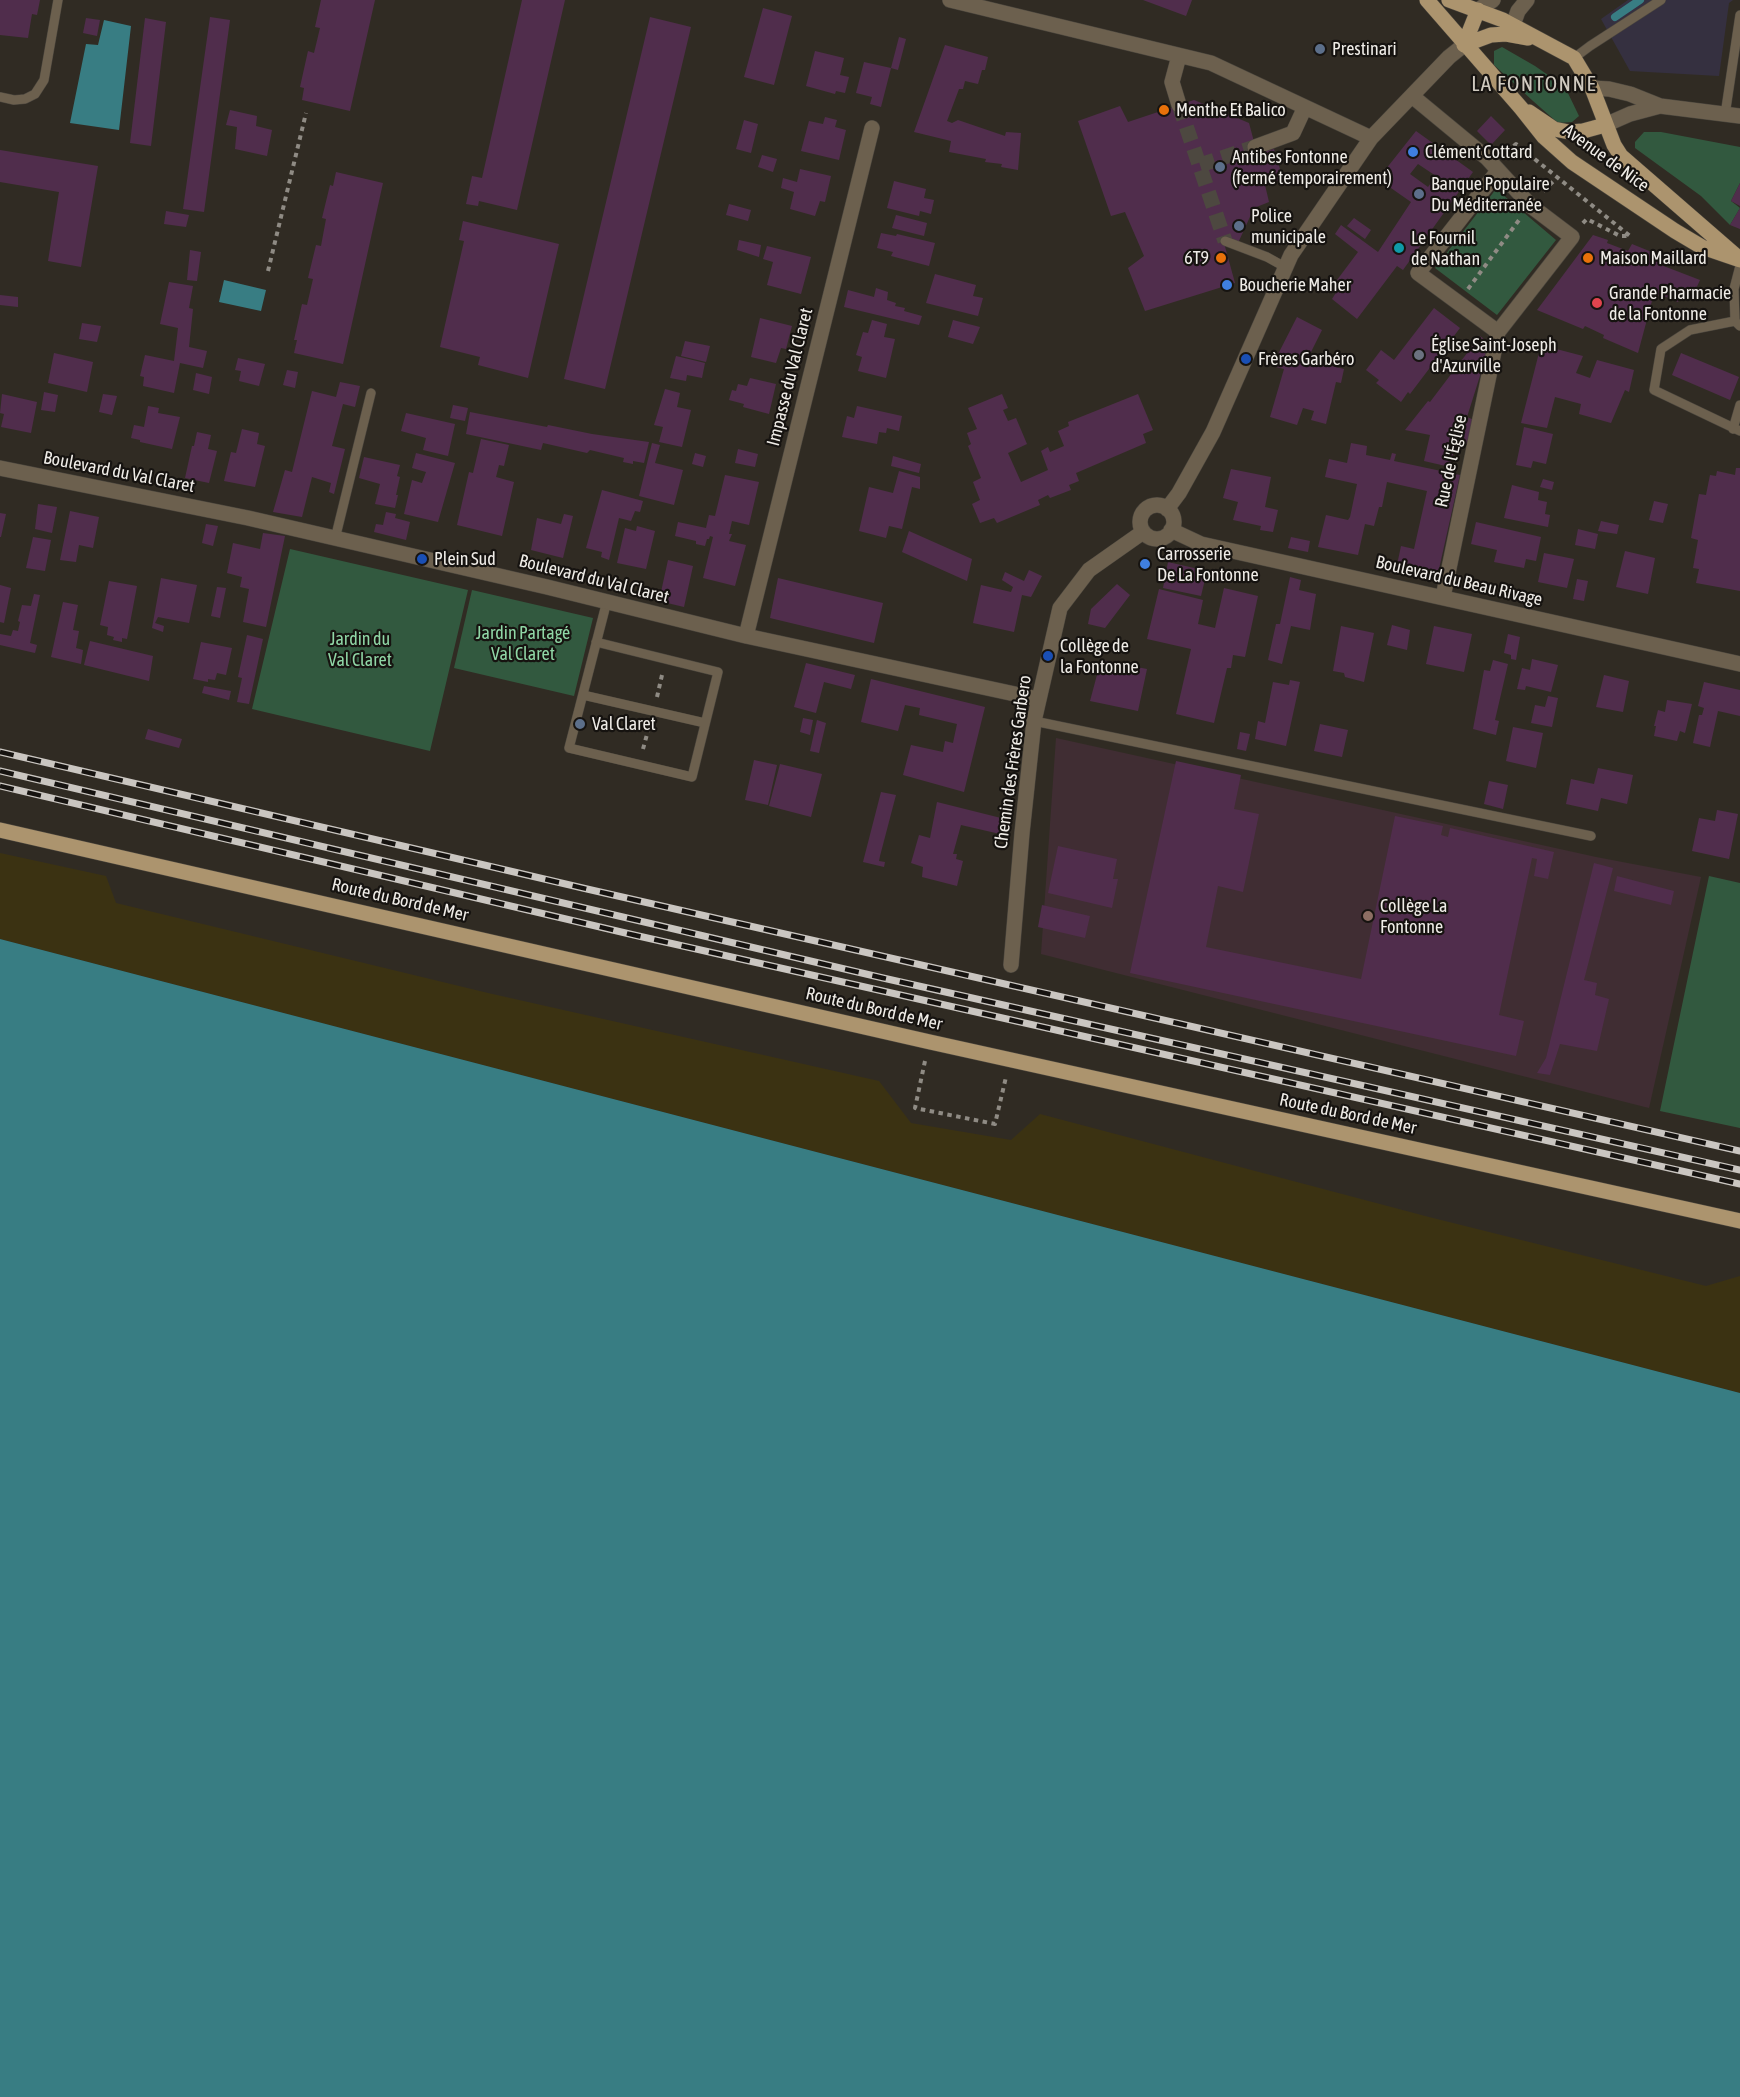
<!DOCTYPE html>
<meta charset="utf-8">
<style>
body{margin:0}
canvas{display:block;background:#302b23}
</style>
<canvas width="1740" height="2097"></canvas>
<script>
const ctx = document.querySelector('canvas').getContext('2d');
ctx.lineJoin = 'round';
function paint(path, color) {
  ctx.fillStyle = color;
  ctx.fill(path, 'evenodd');
}
function poly(rows) {
  const path = new Path2D();
  for (const r of rows) {
    if (r.length === 3) {
      path.moveTo(r[0] + r[2], r[1]);
      path.arc(r[0], r[1], r[2], 0, 2 * Math.PI);
      continue;
    }
    path.moveTo(r[0], r[1]);
    for (let i = 2; i < r.length; i += 2) path.lineTo(r[i], r[i + 1]);
  }
  return path;
}
function strokePath(path, color, width, dash) {
  ctx.strokeStyle = color;
  ctx.lineWidth = width;
  ctx.lineCap = dash ? 'butt' : 'round';
  ctx.setLineDash(dash || []);
  ctx.stroke(path);
}
function write(font, color, halo, rows, align = 'center') {
  ctx.font = font + ' "Asap Condensed",sans-serif';
  ctx.lineWidth = 4.5;
  ctx.setLineDash([]);
  ctx.textBaseline = 'middle';
  ctx.strokeStyle = halo;
  ctx.fillStyle = color;
  for (const [text, x, y, turn = 0] of rows) {
    ctx.save();
    ctx.translate(x, y);
    ctx.rotate((+turn || 0) * Math.PI / 180);
    ctx.textAlign = isNaN(turn) ? turn : align;
    if (halo) ctx.strokeText(text, 0, 0);
    ctx.fillText(text, 0, 0);
    ctx.restore();
  }
}
paint(poly([
 [1056,738,1596,857,1701,877,1649,1108,1041,954]
]), '#402d33');
paint(poly([
 [1628,0,1733,0,1729,3,1719,76,1630,71,1601,19]
]), '#353040');
paint(poly([
 [1502,47,1535,66,1565,87,1579,116,1572,122,1558,123,1533,101,1494,65,1494,51],
 [1644,132,1661,132,1740,147,1740,183,1731,201,1740,208,1730,225,1701,196,1635,148,1635,142],
 [1496,189,1556,240,1497,315,1435,268],
 [290,549,468,590,430,751,252,709],
 [472,590,593,618,574,696,454,668],
 [1709,876,1740,883,1740,1128,1660,1111]
]), '#32593f');
paint(poly([
 [0,853,106,876,116,903,488,993,879,1081,911,1123,1011,1140,1040,1114,1429,1217,1706,1286,1740,1276,1740,1393,0,939]
]), '#3b3212');
paint(poly([
 [104,20,131,26,119,130,70,123,86,44,98,45],
 [224,280,266,290,261,311,219,302],
 [0,939,1740,1393,1740,2097,0,2097]
]), '#387d83');
strokePath(poly([
 [1615,17,1640,0]
]), '#387d83', 8);
paint(poly([
 [0,0,40,0,37,15,32,14,28,38,0,35],
 [321,0,375,0,350,111,302,100,304,88,300,87,308,51,314,53,320,28,315,27],
 [522,0,565,0,517,210,479,201,478,206,466,204,472,176,482,178],
 [1143,0,1192,0,1186,16],
 [763,8,792,16,774,85,744,77],
 [210,17,230,20,204,212,183,209],
 [650,17,691,27,605,389,564,379],
 [86,18,100,20,97,36,83,33],
 [145,18,166,22,151,146,130,143],
 [899,37,906,39,898,70,891,68],
 [945,45,988,57,985,70,982,70,978,84,965,81,963,89,959,89,947,121,952,123,958,120,1005,136,1006,132,1021,133,1018,170,1001,167,1002,164,985,162,986,159,949,152,951,141,914,132],
 [815,51,844,58,840,75,849,77,845,93,836,91,835,94,806,86],
 [864,62,891,68,881,107,870,104,872,97,856,93],
 [1194,100,1249,123,1257,153,1274,149,1283,179,1265,185,1269,202,1254,208,1238,243,1224,243,1235,283,1145,311,1128,268,1144,256,1125,212,1111,216,1078,121,1120,106,1128,122],
 [230,110,257,116,256,126,272,130,267,156,235,149,237,127,226,125],
 [1491,116,1505,130,1491,145,1477,131],
 [825,117,837,120,835,127,846,130,839,160,801,151,809,121,823,124],
 [744,120,758,124,751,153,736,149],
 [1416,131,1473,172,1403,270,1397,266,1357,319,1332,299,1339,288,1334,284,1358,252,1335,234,1341,225,1378,252,1411,202,1378,179],
 [1418,164,1436,176,1428,187,1410,174],
 [0,150,98,166,81,267,48,261,59,192,0,182],
 [762,155,777,159,773,172,758,167],
 [800,169,831,176,825,202,820,201,815,216,790,209,794,192,781,188,783,178,797,182],
 [336,172,383,183,343,364,294,353,297,340,294,340,302,304,307,305,313,279,308,278,316,245,321,246,326,219,322,218,330,185,333,186],
 [894,181,926,189,924,198,934,200,931,214,920,211,919,216,887,208],
 [1740,183,1740,206,1731,201],
 [729,204,751,210,748,221,726,215],
 [1740,208,1740,229,1730,225],
 [166,211,189,215,186,227,164,224],
 [896,215,927,223,924,236,892,228],
 [1354,218,1371,230,1365,239,1347,226],
 [463,221,559,244,528,378,478,365,480,357,440,347,464,241,459,240],
 [881,233,896,236,897,234,935,243,929,266,891,256,893,252,877,248],
 [1593,235,1608,240,1607,243,1628,251,1632,244,1664,257,1661,265,1700,280,1694,293,1684,289,1678,302,1659,294,1657,299,1653,297,1638,353,1603,338,1604,335,1585,326,1583,329,1537,310],
 [739,240,761,245,759,257,737,250],
 [767,246,811,257,801,294,767,285,773,262,763,259],
 [190,250,201,252,197,281,187,280],
 [935,274,976,285,973,296,983,298,978,316,926,303],
 [169,282,193,286,189,308,193,309,189,347,207,351,203,368,180,363,174,393,143,386,144,377,140,376,145,355,174,361,178,328,160,324],
 [876,288,888,292,887,300,896,303,895,306,905,308,904,311,922,316,919,325,844,307,848,290,874,297],
 [0,295,18,297,18,307,0,305],
 [1434,308,1460,328,1410,394,1408,392,1401,402,1376,383,1379,380,1366,370,1381,350,1394,360],
 [1297,317,1322,330,1307,360,1344,369,1341,383,1336,382,1326,424,1311,420,1314,411,1303,408,1297,425,1270,417,1284,369,1272,366],
 [760,318,792,326,786,349,781,348,776,363,751,357],
 [872,320,887,324,884,337,895,339,886,378,858,371,862,357,856,355,863,332,868,333],
 [953,320,980,327,973,344,948,337],
 [82,323,101,326,97,342,79,339],
 [1480,336,1490,344,1467,417,1474,420,1468,444,1452,440,1451,445,1455,446,1450,467,1424,461,1430,435,1405,430,1428,401,1430,402],
 [685,341,710,346,706,362,681,356],
 [1541,345,1583,356,1576,373,1590,378,1597,360,1634,370,1629,392,1625,390,1611,423,1579,414,1581,404,1555,397,1547,428,1521,423],
 [54,353,93,362,87,392,48,383],
 [1681,353,1739,377,1730,400,1672,375],
 [676,356,705,363,702,378,687,375,686,381,670,378],
 [238,358,265,364,259,386,239,381,241,371,235,370],
 [287,370,298,372,295,388,283,385],
 [196,373,212,377,209,394,193,390],
 [750,378,776,384,769,414,743,407,744,404,729,400,732,390,736,391,738,384,747,386],
 [340,382,360,386,355,407,343,404,332,446,345,449,334,494,329,492,331,483,312,477,302,517,273,512,285,470,292,472,312,391,336,397],
 [665,389,680,393,677,407,691,410,682,447,659,442,663,427,654,425],
 [44,392,58,395,55,412,41,410],
 [2,394,37,402,31,433,1,427,4,414,0,413],
 [103,394,117,396,112,415,99,412],
 [1002,394,1008,408,1003,410,1008,421,1016,418,1027,444,1008,453,1021,482,1048,470,1041,451,1048,447,1050,452,1064,446,1058,431,1069,426,1068,422,1138,394,1153,430,1143,434,1146,443,1076,473,1079,481,1069,485,1071,490,1050,498,1048,495,1038,500,1040,505,997,523,994,518,980,523,972,504,980,500,973,482,981,478,968,446,971,444,967,433,977,429,968,408],
 [453,405,468,408,465,421,450,418],
 [148,406,159,408,158,413,180,417,172,449,140,442,140,440,131,438,134,425,144,427],
 [857,406,902,416,899,431,887,428,886,433,879,432,877,444,842,437,847,416,854,418],
 [470,412,547,427,548,425,592,434,649,442,644,463,633,461,633,464,623,462,624,458,590,450,587,453,543,443,541,450,466,434],
 [406,413,455,424,448,456,423,450,426,438,401,431],
 [1524,427,1553,434,1546,464,1533,461,1531,468,1516,465],
 [242,429,259,433,257,444,265,446,255,487,224,481,231,452,236,453],
 [197,432,211,435,208,449,217,451,209,483,185,478,192,446,194,446],
 [481,439,509,445,504,466,499,465,496,477,514,482,502,536,457,525,469,472,473,473],
 [652,443,660,445,655,463,683,470,674,505,639,496],
 [1351,443,1367,446,1366,455,1390,460,1392,453,1396,454,1394,461,1460,475,1439,569,1435,573,1397,565,1401,546,1414,549,1427,491,1387,482,1382,507,1379,507,1374,526,1365,524,1358,555,1318,547,1326,515,1348,520,1350,517,1357,484,1325,477,1329,459,1347,463],
 [738,449,758,454,755,467,735,463],
 [416,453,455,463,438,522,404,514,412,480,422,483,426,472,412,468],
 [695,453,706,456,703,467,692,464],
 [893,456,921,464,919,473,891,466],
 [364,457,400,465,397,476,400,477,396,495,398,495,395,508,375,504,380,484,359,478],
 [1736,468,1740,468,1740,591,1696,583,1699,569,1693,568,1698,540,1691,538,1699,494,1706,495,1710,475,1716,476,1717,471,1735,475],
 [1231,469,1271,477,1265,507,1278,510,1273,532,1260,530,1261,526,1233,520,1238,502,1223,498],
 [899,471,920,477,920,489,912,487,902,529,889,526,886,538,859,531,869,487,893,493],
 [725,475,759,482,749,525,732,521,729,534,732,534,729,541,746,545,735,586,703,578,713,537,710,536,709,539,707,539,705,546,696,544,696,541,675,536,678,522,706,528,709,515,715,516],
 [1543,479,1554,482,1552,490,1540,487],
 [1512,485,1539,492,1538,500,1547,502,1545,514,1550,515,1548,527,1504,518],
 [602,490,643,501,640,512,635,511,631,521,619,518,609,560,601,557,602,552,586,548],
 [1654,501,1668,504,1663,523,1649,520],
 [38,504,57,507,52,533,35,529],
 [70,511,99,517,93,548,79,545,76,562,60,560],
 [386,512,396,514,395,518,410,522,406,540,374,532,376,524,383,525],
 [0,513,6,514,1,537,0,537],
 [564,514,573,516,563,558,531,550,537,518,561,524],
 [1601,521,1619,525,1617,534,1598,531],
 [1476,522,1541,537,1536,561,1526,559,1524,568,1494,562,1497,550,1471,544],
 [206,524,218,526,213,546,202,543],
 [637,526,655,531,646,569,617,563,625,528,636,531],
 [1578,529,1598,534,1595,549,1575,545],
 [909,531,972,559,967,581,902,552],
 [263,533,285,536,266,627,243,622,249,589,240,587,242,577,227,573,233,543,260,549],
 [33,537,51,540,45,571,26,568],
 [1291,537,1310,541,1308,552,1288,548],
 [1625,551,1655,558,1648,594,1616,587],
 [1544,553,1574,559,1567,588,1538,582],
 [668,560,693,566,684,607,659,601],
 [1168,562,1207,571,1201,596,1163,588],
 [1029,570,1042,576,1031,597,1022,595,1014,632,973,623,981,585,1011,592,1013,587,1002,580,1005,572,1024,581],
 [1290,577,1301,580,1299,590,1316,594,1310,630,1291,626,1282,664,1268,660,1276,624,1280,624],
 [161,578,197,585,189,623,158,617,155,623,164,626,163,632,152,628],
 [778,578,883,603,874,643,770,618],
 [1577,579,1588,581,1584,601,1573,599],
 [109,581,137,586,127,639,122,638,122,642,113,640,114,637,107,635,108,627,100,625],
 [1117,584,1130,595,1105,628,1088,624,1091,609],
 [0,585,11,588,4,623,0,622],
 [217,587,226,588,220,618,211,616],
 [1224,588,1258,596,1245,657,1233,655,1231,668,1227,668,1214,723,1176,714,1191,649,1147,639,1159,589,1203,600,1198,624,1215,628],
 [34,594,40,595,30,643,37,645,35,653,0,645,0,634,11,636,13,630,18,631,20,622,18,621,22,605,31,606],
 [63,602,78,605,73,630,79,631,76,648,83,650,81,664,51,657],
 [1392,625,1410,630,1407,650,1387,645],
 [1341,626,1374,633,1364,682,1345,677,1344,673,1333,671],
 [1434,626,1472,634,1464,672,1426,664],
 [1508,634,1520,637,1516,660,1511,659,1511,655,1504,653],
 [247,635,263,639,249,704,237,702,242,678,238,677],
 [90,641,153,656,149,681,84,665],
 [201,642,232,648,226,675,217,673,215,680,208,679,208,682,193,679],
 [1532,659,1558,665,1551,692,1526,686,1525,690,1517,689,1522,668,1530,670],
 [1101,660,1147,669,1138,711,1090,701],
 [1493,660,1508,664,1495,720,1499,721,1496,735,1473,729,1484,670,1490,671],
 [806,663,855,675,851,689,824,682,816,713,794,707],
 [1604,675,1629,681,1623,712,1596,707],
 [871,679,985,707,964,792,903,775,911,745,943,752,945,741,953,743,957,724,919,715,920,708,905,705,898,731,861,722],
 [1290,680,1300,682,1286,746,1255,739,1258,721,1265,723,1273,682,1289,685],
 [1704,682,1740,690,1740,716,1718,711,1710,747,1693,743,1699,715,1702,715,1704,708,1698,706],
 [204,686,231,691,229,700,202,693],
 [1548,696,1558,698,1552,727,1531,723,1535,705,1545,707],
 [1667,700,1692,704,1685,733,1680,731,1677,741,1654,736,1656,726,1654,726,1658,710,1665,712],
 [803,718,813,720,810,735,800,732],
 [817,720,826,723,819,753,810,751],
 [1320,724,1348,730,1342,757,1314,751],
 [1513,727,1543,733,1536,768,1506,761],
 [148,729,182,739,179,748,145,739],
 [1240,732,1250,734,1246,751,1237,749],
 [754,760,777,765,768,805,745,800],
 [1176,761,1241,775,1234,809,1259,814,1243,892,1218,886,1206,947,1361,979,1395,816,1443,826,1441,835,1448,837,1450,828,1554,852,1548,879,1534,876,1537,859,1532,858,1499,1015,1524,1021,1516,1056,1130,973],
 [780,764,822,774,811,817,769,806],
 [1598,768,1633,775,1627,804,1601,798,1598,811,1566,804,1571,779,1594,784],
 [1489,781,1508,785,1503,809,1484,804],
 [881,792,896,795,880,856,879,861,885,862,884,867,863,862],
 [937,802,1001,818,1000,834,961,825,953,854,957,854,956,859,963,861,957,886,922,877,923,867,911,863,919,835,930,838],
 [1717,810,1738,814,1729,859,1692,851,1699,818,1715,821],
 [1058,846,1117,859,1113,879,1118,879,1112,908,1048,893],
 [1594,863,1613,868,1584,980,1597,983,1595,995,1609,999,1597,1051,1560,1044,1550,1075,1537,1073,1546,1058],
 [1617,876,1674,891,1671,905,1614,891],
 [1042,905,1090,916,1085,938,1038,927]
]), '#502d4c');
strokePath(poly([
 [1179,105,1225,241],
 [1200,165,1255,147]
]), '#4d4840', 15, [15, 8]);
const lane = poly([
 [1574,58,1590,46,1661,0],
 [0,97,14,100,25,99,35,94,44,80,58,0],
 [1725,115,1740,15],
 [1225,241,1267,257,1285,267],
 [1740,266,1734,289,1735,321,1740,326],
 [1735,321,1690,330,1661,349,1654,390,1740,431],
 [1733,429,1740,405],
 [335,539,371,393],
 [596,642,718,672,692,777,569,748,607,601],
 [583,695,705,723],
 [1034,721,1591,836]
]);
const street = poly([
 [950,0,1211,63,1371,138],
 [1478,10,1493,0],
 [1513,25,1518,11,1527,0],
 [1179,56,1172,82,1179,105],
 [1592,88,1609,89,1630,94,1660,106,1740,116],
 [1412,96,1487,158,1531,206,1572,237,1498,332,1418,273,1498,171],
 [1605,125,1630,114,1660,106],
 [1255,147,1293,133,1305,107],
 [0,468,248,518,547,587,746,636,1038,699],
 [1157,522,17],
 [1167,509,1179,493,1213,432,1291,255,1371,138,1449,57,1464,45],
 [1171,530,1201,544,1740,664],
 [1443,597,1498,332],
 [746,636,872,128],
 [1011,965,1022,833,1034,721,1060,608,1089,570,1143,532]
]);
const primary = poly([
 [1427,0,1521,108,1544,137,1572,162,1675,231,1702,247,1740,260],
 [1449,0,1503,20,1574,58,1592,88,1614,145,1621,156,1735,255],
 [1464,45,1491,35,1506,34,1528,38],
 [1464,45,1478,10],
 [1529,112,1554,129,1569,132,1583,131,1605,125],
 [0,830,930,1042,1740,1221]
]);
strokePath(lane, '#4b463e', 10);
strokePath(street, '#4b463e', 16);
strokePath(primary, '#4b463e', 16);
strokePath(poly([
 [1507,152,1516,144,1630,236,1620,236,1587,219,1582,224],
 [1543,191,1557,178],
 [268,271,306,113],
 [1468,289,1519,220],
 [657,697,662,675],
 [643,749,649,727],
 [925,1061,915,1108,995,1124,1006,1077]
]), '#8f8b84', 4, [4.5, 4.5]);
strokePath(lane, '#6c604e', 9);
strokePath(street, '#6c604e', 15);
strokePath(primary, '#ac946e', 15);
const rail = poly([
 [0,752,587,889,1740,1151],
 [0,771,883,978,1740,1170],
 [0,786,634,935,1740,1184]
]);
strokePath(rail, '#cac6c1', 7);
strokePath(rail, '#161310', 4.5, [14]);
for (const [x, y, r, color] of [
 [1320,49,6,"#5c6f8a"],
 [1164,110,6,"#e8710a"],
 [1413,152,6,"#3f7fe0"],
 [1220,167,6,"#5c6f8a"],
 [1419,194,6,"#5c6f8a"],
 [1239,226,6,"#5c6f8a"],
 [1399,248,6,"#0f9aa8"],
 [1221,258,6,"#e8710a"],
 [1588,258,6,"#e8710a"],
 [1227,285,6,"#3f7fe0"],
 [1597,303,6,"#e0444e"],
 [1419,355,6,"#6b7280"],
 [1246,359,6,"#1a4fb4"],
 [422,559,6,"#1a4fb4"],
 [1145,564,6,"#3f7fe0"],
 [1048,656,6,"#1a4fb4"],
 [580,724,6,"#5c6f8a"],
 [1368,916,6,"#8d6e63"]
]) {
  const dot = new Path2D();
  dot.arc(x, y, r, 0, 2 * Math.PI);
  ctx.fillStyle = color;
  ctx.fill(dot);
  strokePath(dot, '#161310', 2);
}
write('18px', '#efece7', '#161310', [
 ["Prestinari",1332,49],
 ["Menthe Et Balico",1176,110],
 ["Clément Cottard",1425,152],
 ["Antibes Fontonne",1232,157],
 ["(fermé temporairement)",1232,178],
 ["Banque Populaire",1431,184],
 ["Du Méditerranée",1431,205],
 ["Police",1251,216],
 ["municipale",1251,237],
 ["Le Fournil",1411,238],
 ["de Nathan",1411,259],
 ["6T9",1209,258,"right"],
 ["Maison Maillard",1600,258],
 ["Boucherie Maher",1239,285],
 ["Grande Pharmacie",1609,293],
 ["de la Fontonne",1609,314],
 ["Église Saint-Joseph",1431,345],
 ["d'Azurville",1431,366],
 ["Frères Garbéro",1258,359],
 ["Carrosserie",1157,554],
 ["De La Fontonne",1157,575],
 ["Plein Sud",434,559],
 ["Collège de",1060,646],
 ["la Fontonne",1060,667],
 ["Val Claret",592,724],
 ["Collège La",1380,906],
 ["Fontonne",1380,927]
], 'left');
write('18px', '#efece7', '#161310', [
 ["Avenue de Nice",1606,158,36],
 ["Impasse du Val Claret",790,377,-76],
 ["Rue de l'Église",1451,461,-78],
 ["Boulevard du Val Claret",119,472,11],
 ["Boulevard du Val Claret",594,579,14],
 ["Boulevard du Beau Rivage",1459,581,13],
 ["Chemin des Frères Garbero",1013,762,-82],
 ["Route du Bord de Mer",400,900,13],
 ["Route du Bord de Mer",874,1009,13],
 ["Route du Bord de Mer",1348,1114,12]
]);
write('18px', '#90d7a6', '#161310', [
 ["Jardin Partagé",523,633],
 ["Val Claret",523,654],
 ["Jardin du",360,639],
 ["Val Claret",360,660]
]);
ctx.letterSpacing = '1.5px';
write('21px', '#d0cac0', '#161310', [
 ["LA FONTONNE",1534,84]
]);
ctx.letterSpacing = '0px';
</script>
